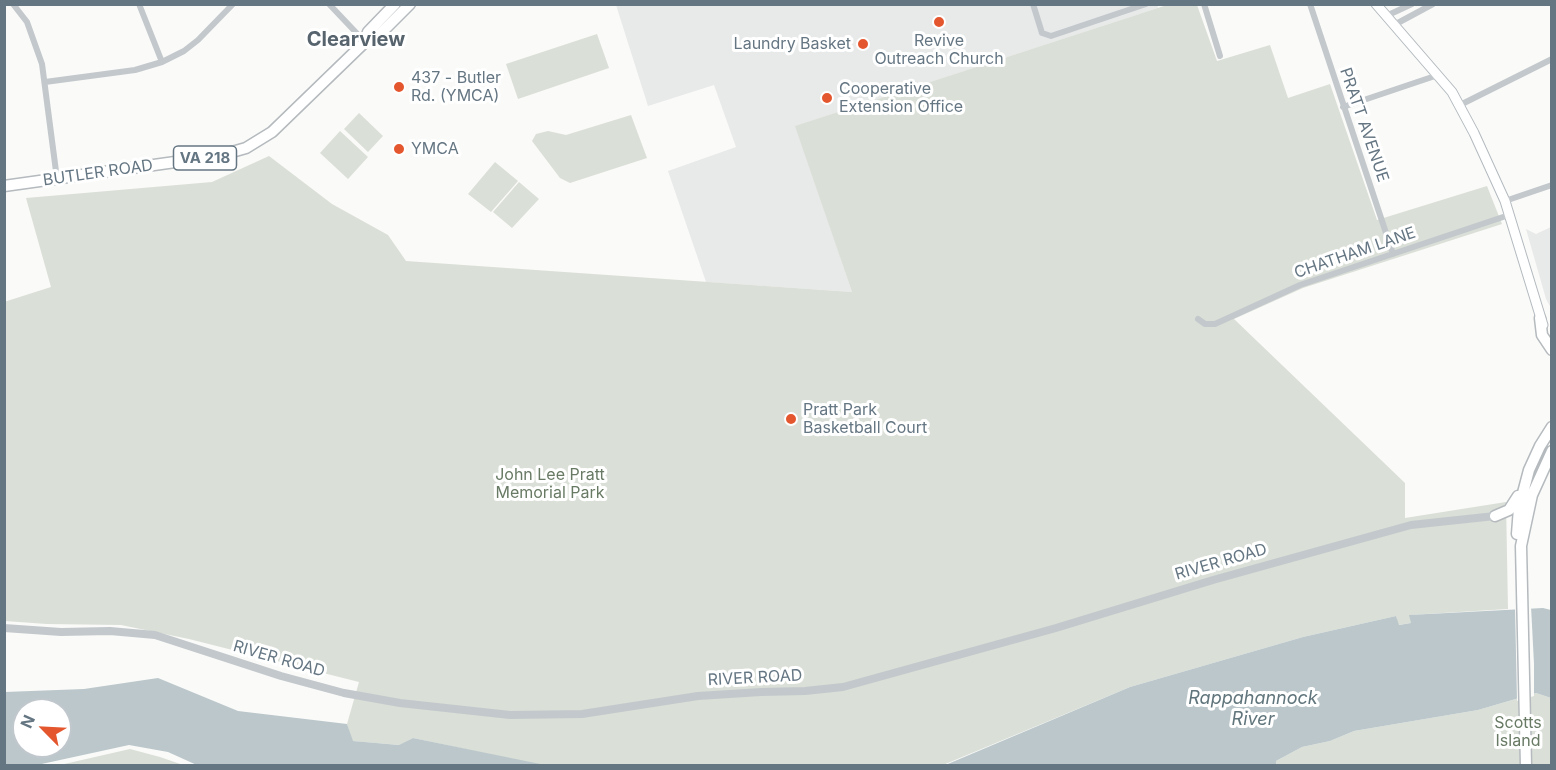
<!DOCTYPE html>
<style>
body{margin:0}
#map{position:relative;width:1556px;height:770px;overflow:hidden;background:#fafaf8;font-family:Inter,sans-serif}
canvas{display:block}
.frame{position:absolute;inset:0;border:6px solid #657683;pointer-events:none}
.north{position:absolute;left:12px;top:698px;width:60px;height:60px;box-sizing:border-box;background:#fff;border:2px solid #c1c8cd;border-radius:50%;rotate:294deg;font-size:16px;font-weight:700;line-height:24px;text-align:center;color:#657683}
.north::after{content:'';display:block;margin:auto;width:21px;height:27px;background:#e4572e;clip-path:polygon(50% 0,100% 100%,50% 72%,0 100%)}
</style>
<div id="map">
<canvas width="1556" height="770"></canvas>
<div class="frame"></div>
<div class="north">N</div>
</div>
<script>
const ctx = document.querySelector('canvas').getContext('2d');
ctx.lineJoin = 'round';
function paint(path, color) {
  ctx.fillStyle = color;
  ctx.fill(path, 'evenodd');
}
function poly(rows) {
  const path = new Path2D();
  for (const r of rows) {
    path.moveTo(r[0], r[1]);
    for (let i = 2; i < r.length; i += 2) path.lineTo(r[i], r[i + 1]);
  }
  return path;
}
function strokePath(path, color, width, dash) {
  ctx.strokeStyle = color;
  ctx.lineWidth = width;
  ctx.lineCap = dash ? 'butt' : 'round';
  ctx.setLineDash(dash || []);
  ctx.stroke(path);
}
function write(font, color, halo, rows, align = 'center') {
  ctx.font = font + ' Inter,sans-serif';
  ctx.lineWidth = 6;
  ctx.setLineDash([]);
  ctx.textBaseline = 'middle';
  ctx.strokeStyle = halo;
  ctx.fillStyle = color;
  for (const [text, x, y, turn = 0] of rows) {
    ctx.save();
    ctx.translate(x, y);
    ctx.rotate((+turn || 0) * Math.PI / 180);
    ctx.textAlign = isNaN(turn) ? turn : align;
    if (halo) ctx.strokeText(text, 0, 0);
    ctx.fillText(text, 0, 0);
    ctx.restore();
  }
}
paint(poly([
 [1157,4,1158,8,796,126,852,292,706,282,668,171,736,147,714,85,648,106,616,5],
 [1551,227,1551,308,1546,299,1526,229,1536,234]
]), '#e8e9e9');
paint(poly([
 [1167,5,1197,5,1217,61,1270,45,1288,98,1330,84,1377,220,1487,186,1502,224,1303,288,1234,319,1405,483,1405,518,1506,502,1508,609,1410,615,1411,623,1398,625,1396,616,1303,637,1130,687,943,765,545,766,413,738,400,745,352,741,347,724,359,682,189,639,121,625,47,624,5,621,4,302,51,287,26,198,212,182,269,156,332,204,388,235,406,261,852,292,795,126],
 [597,34,609,68,518,99,506,64],
 [359,113,383,136,368,152,344,129],
 [631,115,647,158,570,183,560,178,532,141,536,134,548,131,566,135],
 [340,131,368,157,348,179,320,153],
 [495,162,518,181,491,212,468,194],
 [519,182,539,199,512,228,493,212],
 [1536,693,1551,698,1551,765,1276,766,1276,761,1302,747,1330,741,1354,731,1478,710],
 [130,749,160,757,183,765,60,765]
]), '#dadfd7');
paint(poly([
 [1543,608,1551,610,1551,698,1536,693,1478,710,1354,731,1330,741,1302,747,1276,761,1276,765,943,766,1130,687,1303,637,1396,616,1399,625,1411,623,1409,615],
 [158,678,238,711,347,724,353,741,399,745,413,738,545,765,199,766,168,752,129,745,37,765,5,765,5,692,84,689],
 [24,710,60,710,60,746,24,746]
]), '#bbc7cb');
paint(poly([
 [1515,606,1531,606,1534,664,1534,696,1517,701]
]), '#fafaf8');
const secondary = poly([
 [1376,4,1452,92,1474,133,1505,201,1543,325]
]);
const primary = poly([
 [365,42,368,32,395,4],
 [4,186,218,156,246,148,272,132,365,42,376,38,410,4],
 [1540,318,1542,335,1552,350],
 [1495,516,1509,510,1518,496],
 [1517,534,1519,508,1529,470,1540,446,1552,427],
 [1526,766,1521,546,1532,495,1552,451]
]);
strokePath(secondary, '#b3babf', 11);
strokePath(primary, '#b5babe', 13);
strokePath(poly([
 [13,4,27,22,42,64,57,179],
 [139,4,162,62],
 [329,4,365,42],
 [1033,4,1042,33,1051,36,1146,4],
 [1204,4,1220,56],
 [1310,4,1393,254],
 [1386,16,1412,4],
 [1394,25,1433,4],
 [45,82,135,70,162,62,184,51,198,40,233,4],
 [1460,105,1552,59],
 [1343,107,1438,75],
 [1505,201,1552,185],
 [1198,319,1205,324,1215,324,1300,285,1509,215]
]), '#c3c8cc', 6);
strokePath(poly([
 [4,628,61,632,110,631,155,635,281,676,344,693,400,703,510,715,582,714,698,696,761,692,805,691,843,687,1056,628,1213,580,1411,525,1495,516]
]), '#c3c8cc', 8);
strokePath(secondary, '#fff', 9);
strokePath(primary, '#fff', 10);
for (const [x, y, r, color] of [
 [939,22,6,"#e4572e"],
 [863,44,6,"#e4572e"],
 [399,87,6,"#e4572e"],
 [827,98,6,"#e4572e"],
 [399,149,6,"#e4572e"],
 [791,419,6,"#e4572e"]
]) {
  const dot = new Path2D();
  dot.arc(x, y, r, 0, 2 * Math.PI);
  ctx.fillStyle = color;
  ctx.fill(dot);
  strokePath(dot, '#fff', 2);
}
for (const [x, y, w] of [
 [205,158,63]
]) {
  const box = new Path2D();
  box.roundRect(x - w / 2, y - 12, w, 24, 4.5);
  ctx.fillStyle = '#fff';
  ctx.fill(box);
  strokePath(box, '#657683', 1.5);
}
write('bold 15px', '#657683', null, [
 ["VA 218",205,158]
]);
write('16px', '#657683', '#fff', [
 ["Revive",939,41,"center"],
 ["Outreach Church",939,59,"center"],
 ["Laundry Basket",851,44,"right"],
 ["437 - Butler",411,78],
 ["Rd. (YMCA)",411,96],
 ["Cooperative",839,89],
 ["Extension Office",839,107],
 ["YMCA",411,149],
 ["Pratt Park",803,410],
 ["Basketball Court",803,428]
], 'left');
write('16px', '#657683', '#fff', [
 ["PRATT AVENUE",1364,125,71],
 ["BUTLER ROAD",98,173,-8],
 ["CHATHAM LANE",1355,253,-19],
 ["RIVER ROAD",1221,562,-16],
 ["RIVER ROAD",279,659,16],
 ["RIVER ROAD",755,678,-3]
]);
write('16px', '#687a64', '#fff', [
 ["John Lee Pratt",550,475],
 ["Memorial Park",550,493],
 ["Scotts",1518,723],
 ["Island",1518,741]
]);
write('italic 18px', '#60757c', '#fff', [
 ["Rappahannock",1253,699],
 ["River",1253,720]
]);
write('bold 20px', '#57646e', '#fff', [
 ["Clearview",356,40]
]);
</script>
